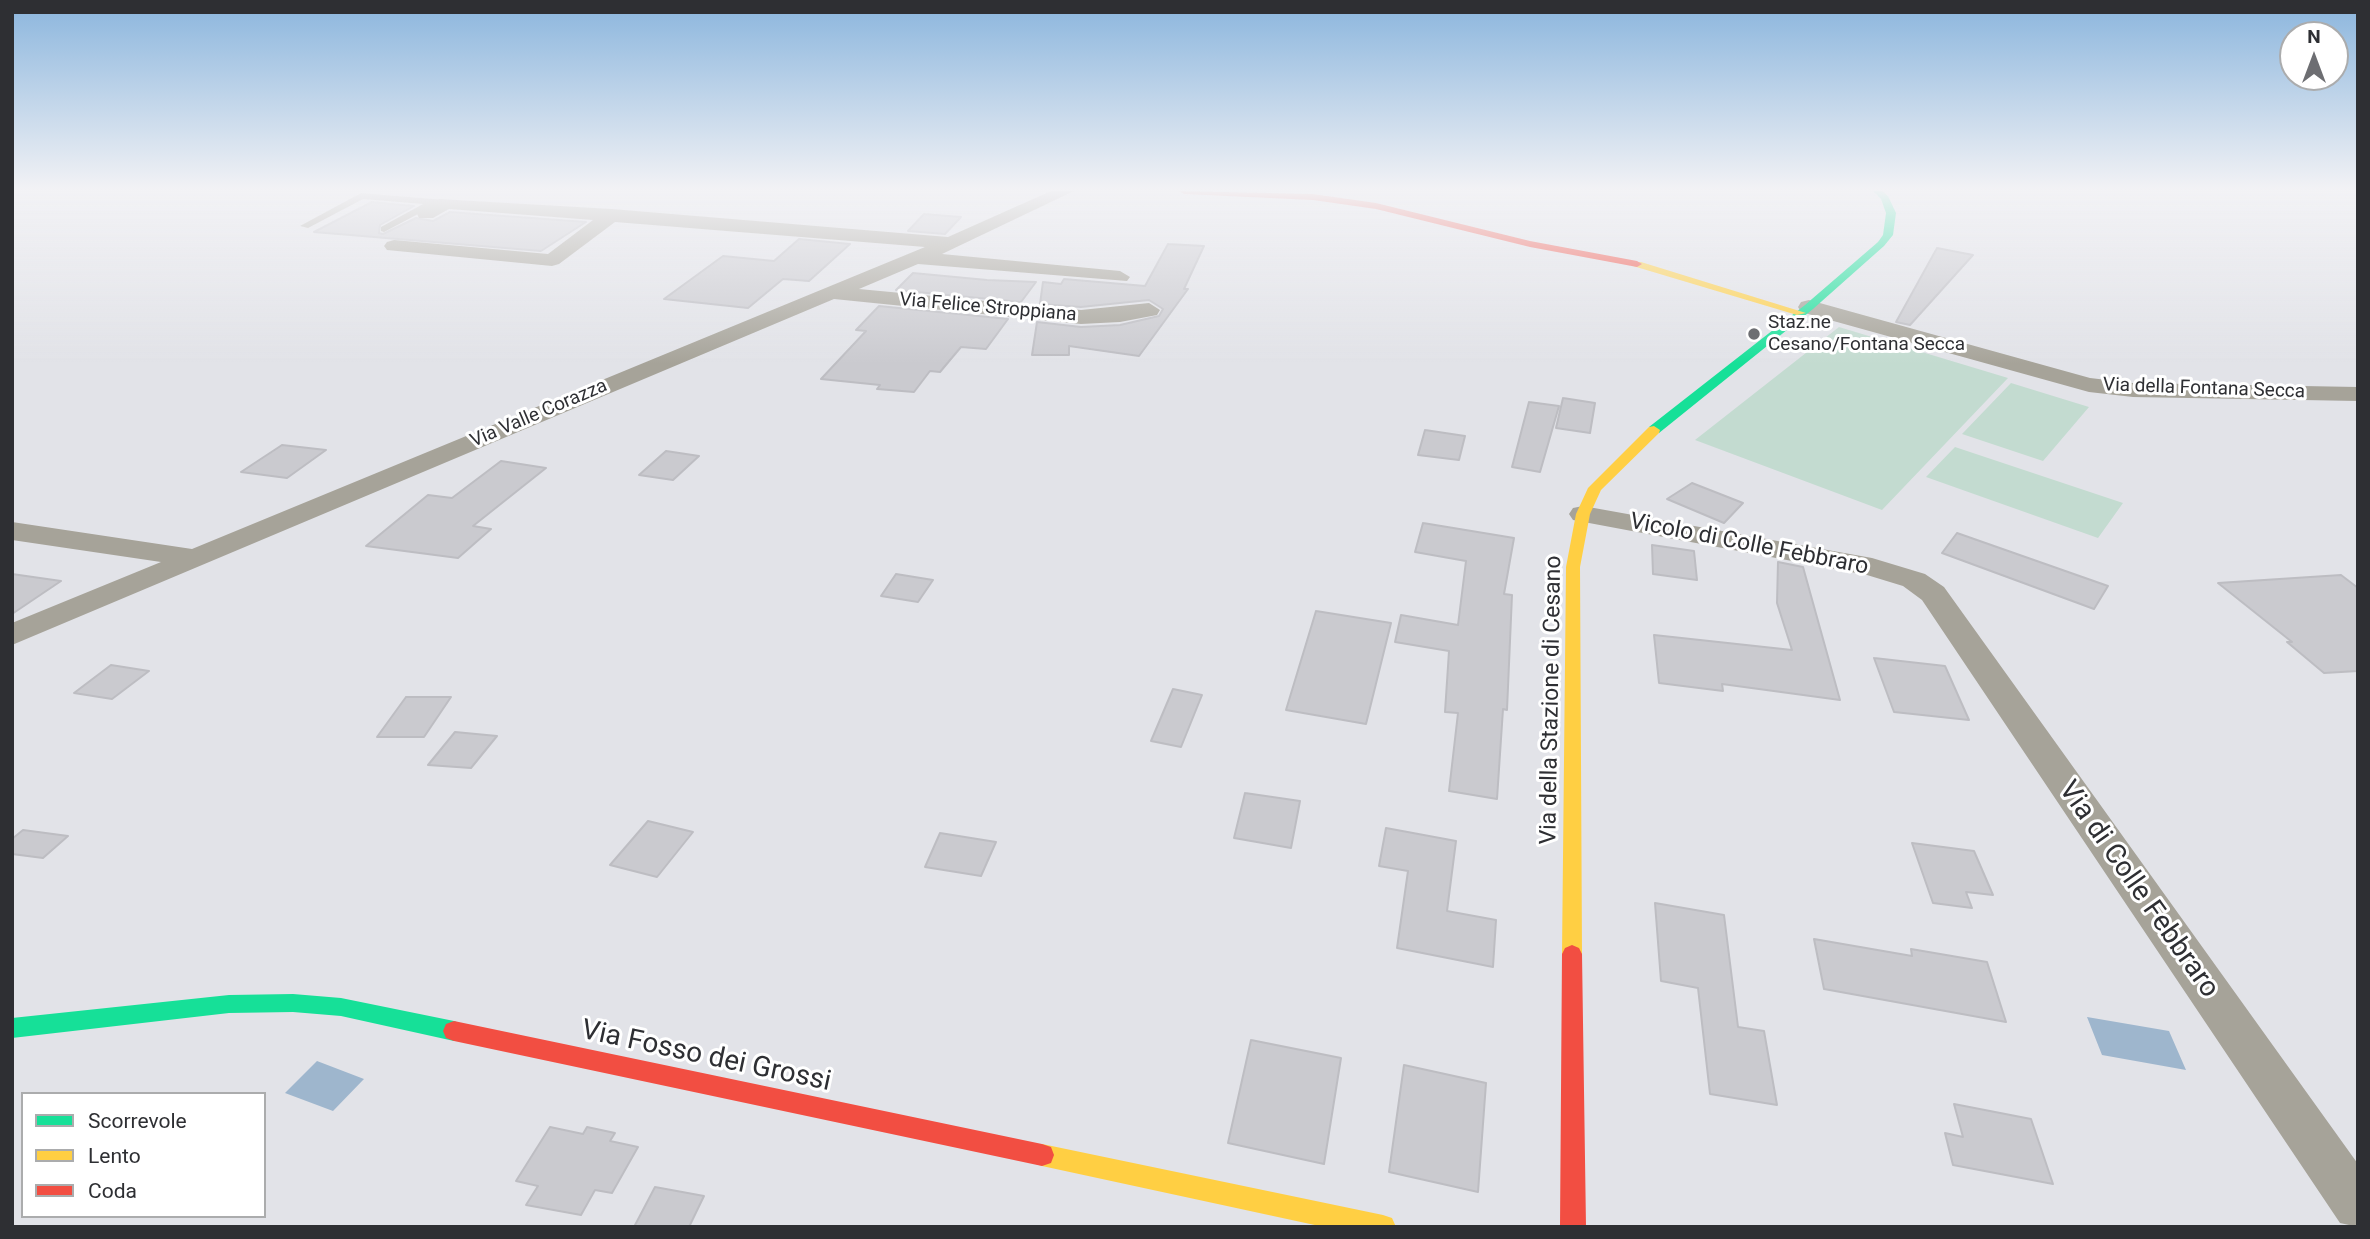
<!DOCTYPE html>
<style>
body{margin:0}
#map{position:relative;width:2370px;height:1239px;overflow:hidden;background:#e2e3e8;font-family:Roboto,sans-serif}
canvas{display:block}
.frame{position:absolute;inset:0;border:14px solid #2e2f33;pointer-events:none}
.legend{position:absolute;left:21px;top:1092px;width:245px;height:126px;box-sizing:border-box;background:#fff;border:2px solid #abacad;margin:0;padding:9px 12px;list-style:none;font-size:21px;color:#2e2f33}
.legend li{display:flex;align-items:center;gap:14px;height:35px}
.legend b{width:35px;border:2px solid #abacad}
.north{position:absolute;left:2279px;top:21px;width:70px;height:70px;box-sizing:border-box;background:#fff;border:2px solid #abacad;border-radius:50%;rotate:0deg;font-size:19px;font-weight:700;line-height:28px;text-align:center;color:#2e2f33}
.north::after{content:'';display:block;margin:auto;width:24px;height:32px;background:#6d6e72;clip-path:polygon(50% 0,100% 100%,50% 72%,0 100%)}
</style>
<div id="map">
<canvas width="2370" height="1239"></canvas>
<div class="frame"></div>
<ul class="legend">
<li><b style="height:9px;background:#16e098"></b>Scorrevole</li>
<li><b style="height:9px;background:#ffcf43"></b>Lento</li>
<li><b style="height:9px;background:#f24e42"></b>Coda</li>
</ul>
<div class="north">N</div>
</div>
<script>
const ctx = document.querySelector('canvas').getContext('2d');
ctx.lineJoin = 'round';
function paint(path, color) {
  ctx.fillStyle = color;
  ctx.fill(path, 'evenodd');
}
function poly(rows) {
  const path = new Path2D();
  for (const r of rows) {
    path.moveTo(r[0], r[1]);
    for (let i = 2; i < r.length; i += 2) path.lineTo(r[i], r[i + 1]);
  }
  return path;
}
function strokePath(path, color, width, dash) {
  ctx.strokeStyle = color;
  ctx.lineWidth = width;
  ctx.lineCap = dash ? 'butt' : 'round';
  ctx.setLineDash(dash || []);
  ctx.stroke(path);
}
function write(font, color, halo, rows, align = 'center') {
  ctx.font = font + ' Roboto,sans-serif';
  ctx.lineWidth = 6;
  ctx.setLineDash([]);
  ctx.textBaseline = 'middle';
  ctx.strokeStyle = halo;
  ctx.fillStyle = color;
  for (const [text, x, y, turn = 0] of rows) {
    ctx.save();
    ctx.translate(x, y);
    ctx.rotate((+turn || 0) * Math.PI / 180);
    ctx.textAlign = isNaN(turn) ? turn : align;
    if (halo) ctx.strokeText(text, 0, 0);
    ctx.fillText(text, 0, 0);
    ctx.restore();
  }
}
paint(poly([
 [1839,327,2008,378,1882,510,1695,440],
 [2011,383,2089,407,2043,461,1962,434],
 [1955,447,2123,503,2098,538,1926,477]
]), '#c3dbd0');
paint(poly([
 [2087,1017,2169,1031,2186,1070,2102,1055],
 [317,1061,364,1079,333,1111,285,1093]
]), '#9eb6cd');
const building = poly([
 [372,202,414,206,380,225,379,233,383,234,416,218,433,221,450,212,586,222,541,251,314,232,372,202],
 [924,214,961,217,945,234,908,231,924,214],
 [799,239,850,244,809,281,783,279,748,308,664,299,723,256,774,261,799,239],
 [1168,244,1204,246,1184,289,1188,289,1139,356,1069,346,1069,355,1032,355,1037,322,1081,327,1120,325,1159,316,1163,309,1149,300,1081,307,1040,304,1043,282,1061,284,1064,279,1145,286,1168,244],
 [1937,248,1973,255,1910,325,1896,322,1937,248],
 [913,273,987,280,1036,282,1021,302,896,290,913,273],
 [879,306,1008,319,986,349,961,347,940,372,930,371,914,392,877,389,880,385,821,379,866,331,856,330,879,306],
 [1563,398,1595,403,1590,433,1556,428,1563,398],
 [1529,402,1559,406,1540,472,1512,467,1529,402],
 [1425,430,1465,436,1459,460,1418,455,1425,430],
 [282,445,326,450,287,478,241,472,282,445],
 [666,451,699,456,673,480,639,475,666,451],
 [501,461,546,468,473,526,491,529,458,558,366,546,428,495,452,498,501,461],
 [1692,483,1743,503,1724,523,1667,499,1692,483],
 [1423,523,1514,538,1504,594,1512,595,1507,710,1503,709,1497,799,1449,791,1458,713,1445,712,1449,651,1395,642,1401,615,1458,625,1466,561,1415,552,1423,523],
 [1957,533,2108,586,2094,609,1942,553,1957,533],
 [1652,545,1694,551,1697,580,1653,574,1652,545],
 [1778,562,1803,567,1840,700,1722,684,1723,691,1659,683,1654,635,1792,650,1777,603,1778,562],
 [12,574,61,581,12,614,12,574],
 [896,574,933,580,918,602,881,596,896,574],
 [2341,575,2358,588,2358,671,2324,673,2287,642,2292,642,2218,583,2341,575],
 [1316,611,1391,623,1366,724,1286,710,1316,611],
 [1874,658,1945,666,1969,720,1894,712,1874,658],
 [111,665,149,671,112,699,74,693,111,665],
 [1173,689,1202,695,1181,747,1151,741,1173,689],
 [406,697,451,697,424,737,377,737,406,697],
 [455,732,497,736,471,768,428,765,455,732],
 [1245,793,1300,801,1291,848,1234,838,1245,793],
 [648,821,693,832,657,877,610,865,648,821],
 [1386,828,1456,841,1447,911,1496,920,1493,967,1397,948,1408,871,1379,866,1386,828],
 [23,830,68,836,43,858,12,854,12,839,23,830],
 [940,833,996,842,981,876,925,867,940,833],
 [1912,843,1974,851,1993,895,1966,892,1972,908,1933,903,1912,843],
 [1655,903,1724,915,1738,1027,1764,1031,1777,1105,1710,1094,1698,988,1661,981,1655,903],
 [1814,939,1912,956,1911,949,1987,962,2006,1022,1824,989,1814,939],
 [1251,1040,1341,1058,1324,1164,1228,1143,1251,1040],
 [1404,1065,1486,1083,1478,1192,1389,1172,1404,1065],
 [1954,1104,2031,1119,2053,1184,1953,1165,1945,1133,1963,1137,1954,1104],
 [550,1127,583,1134,587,1127,615,1133,610,1141,638,1147,612,1193,595,1190,581,1215,526,1205,538,1186,516,1181,550,1127],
 [655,1187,704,1196,689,1227,634,1227,655,1187]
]);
paint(building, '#cacacf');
strokePath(building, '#bdbdc2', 2);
paint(poly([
 [361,193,446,200,451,203,446,206,435,205,384,232,381,231,381,227,423,204,363,199,308,228,300,226,361,193]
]), '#a6a399');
paint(poly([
 [1051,191,1074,191,942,254,1120,271,1130,277,1127,281,918,264,859,289,1081,310,1149,303,1160,310,1157,315,1120,322,1081,324,834,299,12,645,12,623,161,562,12,540,12,522,192,549,925,247,615,222,559,264,552,266,387,250,384,246,387,242,394,240,548,254,593,220,449,209,433,218,419,218,417,214,419,210,439,199,612,209,948,237,1051,191],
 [1809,300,2090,378,2133,383,2358,387,2358,401,2133,397,2089,392,1801,312,1798,307,1801,302,1809,300],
 [1583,506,1872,558,1925,574,1944,587,2358,1164,2358,1227,2340,1223,1922,600,1903,586,1867,575,1573,520,1569,514,1573,508,1583,506]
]), '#a6a399');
paint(poly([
 [1873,191,1882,191,1888,196,1896,213,1893,235,1884,246,1813,309,1659,433,1649,433,1649,427,1805,305,1878,242,1883,235,1886,213,1881,199,1873,191],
 [293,994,341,998,454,1021,462,1024,465,1031,462,1038,454,1041,341,1016,293,1012,229,1013,12,1038,12,1018,229,995,293,994]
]), '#16e098');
paint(poly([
 [1633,262,1641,262,1806,313,1797,315,1633,266,1633,262],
 [1654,426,1660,430,1659,433,1601,490,1590,514,1580,567,1582,954,1579,960,1572,963,1565,960,1562,954,1566,567,1576,514,1588,488,1649,427,1654,426],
 [1042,1144,1383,1215,1392,1218,1396,1227,1324,1227,1042,1166,1033,1163,1030,1155,1033,1147,1042,1144]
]), '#ffcf43');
paint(poly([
 [1179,191,1313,194,1376,203,1530,241,1637,261,1642,264,1637,267,1530,247,1376,209,1313,200,1184,194,1179,191],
 [1572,945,1579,948,1582,954,1586,1227,1560,1227,1562,954,1565,948,1572,945],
 [454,1021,1042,1144,1051,1147,1054,1155,1051,1163,1042,1166,454,1041,446,1038,443,1031,446,1024,454,1021]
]), '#f24e42');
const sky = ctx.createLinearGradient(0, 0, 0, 364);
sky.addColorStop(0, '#8ab5dd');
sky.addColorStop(0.52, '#f2f2f5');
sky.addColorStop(1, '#f2f2f500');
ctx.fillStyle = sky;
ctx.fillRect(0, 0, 2370, 364);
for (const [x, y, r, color] of [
 [1754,334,7,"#6d6e72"]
]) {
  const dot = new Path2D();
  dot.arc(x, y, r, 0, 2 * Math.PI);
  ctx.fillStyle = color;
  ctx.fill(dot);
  strokePath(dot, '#fff', 2.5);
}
write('19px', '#2e2f33', '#fff', [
 ["Via Felice Stroppiana",988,308,5],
 ["Via della Fontana Secca",2204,389,2],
 ["Via Valle Corazza",539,414,-23]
]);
write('19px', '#2e2f33', '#fff', [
 ["Staz.ne",1768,323],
 ["Cesano/Fontana Secca",1768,345]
], 'left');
write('23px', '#2e2f33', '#fff', [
 ["Vicolo di Colle Febbraro",1749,545,11],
 ["Via della Stazione di Cesano",1552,700,-89]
]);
write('28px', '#2e2f33', '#fff', [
 ["Via di Colle Febbraro",2138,890,55],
 ["Via Fosso dei Grossi",706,1057,12]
]);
</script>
